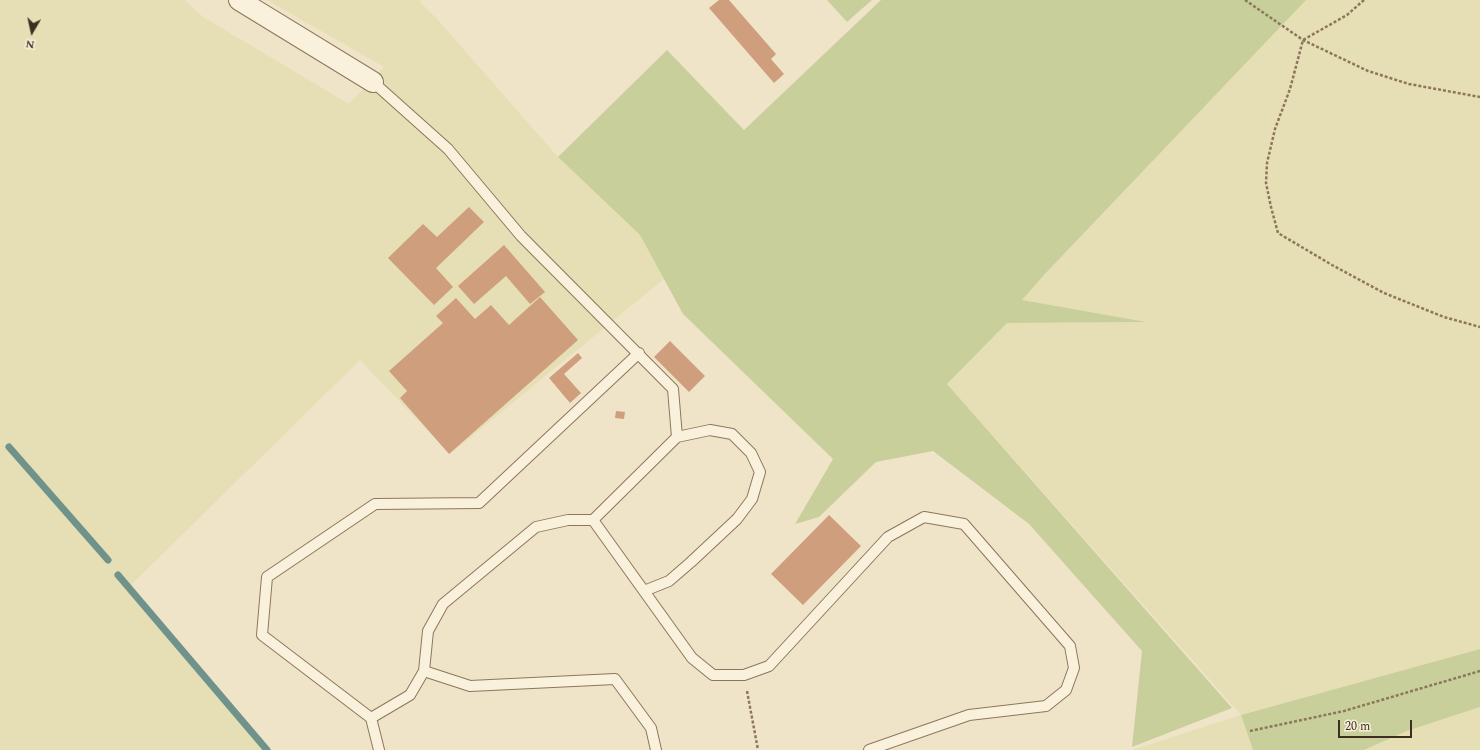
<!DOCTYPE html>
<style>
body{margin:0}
#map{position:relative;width:1480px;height:750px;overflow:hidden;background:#f0e4c8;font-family:Spectral,serif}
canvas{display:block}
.north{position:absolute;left:12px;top:12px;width:40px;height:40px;-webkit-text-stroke:3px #f7eed8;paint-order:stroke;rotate:189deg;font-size:11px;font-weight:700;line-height:16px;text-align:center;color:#3d2e20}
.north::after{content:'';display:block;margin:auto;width:14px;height:18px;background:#3d2e20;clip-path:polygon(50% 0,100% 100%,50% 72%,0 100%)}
.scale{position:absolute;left:1338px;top:720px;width:74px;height:18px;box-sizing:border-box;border:2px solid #3d2e20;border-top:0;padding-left:5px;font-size:12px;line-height:14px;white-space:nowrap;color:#3d2e20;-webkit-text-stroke:3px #f7eed8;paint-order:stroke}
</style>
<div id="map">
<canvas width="1480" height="750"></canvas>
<div class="north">N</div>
<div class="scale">20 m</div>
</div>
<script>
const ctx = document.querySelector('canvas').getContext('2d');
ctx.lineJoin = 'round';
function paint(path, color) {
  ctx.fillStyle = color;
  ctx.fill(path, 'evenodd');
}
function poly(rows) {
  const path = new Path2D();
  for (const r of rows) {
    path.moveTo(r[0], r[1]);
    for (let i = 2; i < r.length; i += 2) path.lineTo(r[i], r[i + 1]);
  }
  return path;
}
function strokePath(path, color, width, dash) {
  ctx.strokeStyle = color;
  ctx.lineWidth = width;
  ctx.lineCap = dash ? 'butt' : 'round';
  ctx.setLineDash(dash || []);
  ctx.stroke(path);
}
paint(poly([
 [0,0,185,0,203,17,349,104,384,67,267,0,422,0,420,2,437,19,558,157,640,235,664,279,450,454,360,360,130,586,267,750,0,750],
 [1306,0,1480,0,1480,649,1241,715,1253,750,1132,750,1241,715,947,384,1007,323,1143,322,1021,300,1044,275],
 [1480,707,1480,750,1364,750,1407,731]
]), '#e6deb5');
paint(poly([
 [827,0,872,0,847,22],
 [881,0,1306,0,1044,275,1022,300,1146,322,1007,323,947,384,1232,708,1132,747,1142,651,1029,524,933,451,876,462,819,517,795,524,833,459,683,314,640,235,558,157,667,50,744,130],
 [1480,649,1480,707,1407,731,1364,750,1253,750,1241,715]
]), '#c9cf9b');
strokePath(poly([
 [9,447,108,560],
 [118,575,267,750]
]), '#6f938a', 7);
paint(poly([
 [719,0,729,0,776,54,771,59,784,74,774,83,709,8],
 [469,207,484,222,436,268,453,287,434,305,388,258,423,224,437,237],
 [504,245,545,292,530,304,506,276,474,304,458,286],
 [540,297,578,340,449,454,400,398,407,391,389,371,443,323,436,316,456,298,475,319,491,305,509,325],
 [670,341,705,376,689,392,654,357],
 [578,353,582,358,564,374,581,393,570,403,549,378],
 [616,411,625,412,624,419,615,418],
 [829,515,861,546,803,605,771,574]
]), '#cf9f7d');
const service = poly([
 [593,520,692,658,713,675,744,675,769,666,888,537,924,517,964,524,1070,646,1074,668,1066,690,1046,706,969,715,869,750],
 [644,591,669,581,691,562,737,519,752,499,760,472,751,453,732,434,710,430,677,437],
 [424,671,470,686,615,679,651,728,656,750],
 [371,718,410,695,424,671,428,631,443,604,536,527,568,520,593,520,677,437,673,389,521,236,448,149,373,82],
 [379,750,371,718,262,635,267,577,375,504,479,503,639,353]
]);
const minor = poly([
 [239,0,373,82]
]);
strokePath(service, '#8d765c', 12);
strokePath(minor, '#8d765c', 22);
strokePath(poly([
 [1245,0,1303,40,1368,71,1409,84,1480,97],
 [1364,0,1347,15,1303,40,1290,89,1275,129,1267,163,1266,183,1271,207,1278,233,1332,265,1384,293,1444,317,1480,327],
 [747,691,758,750],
 [1250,731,1344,711,1480,671]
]), '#8d765c', 2.5, [3, 2]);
strokePath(service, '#faf1dc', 10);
strokePath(minor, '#faf1dc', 20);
</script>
